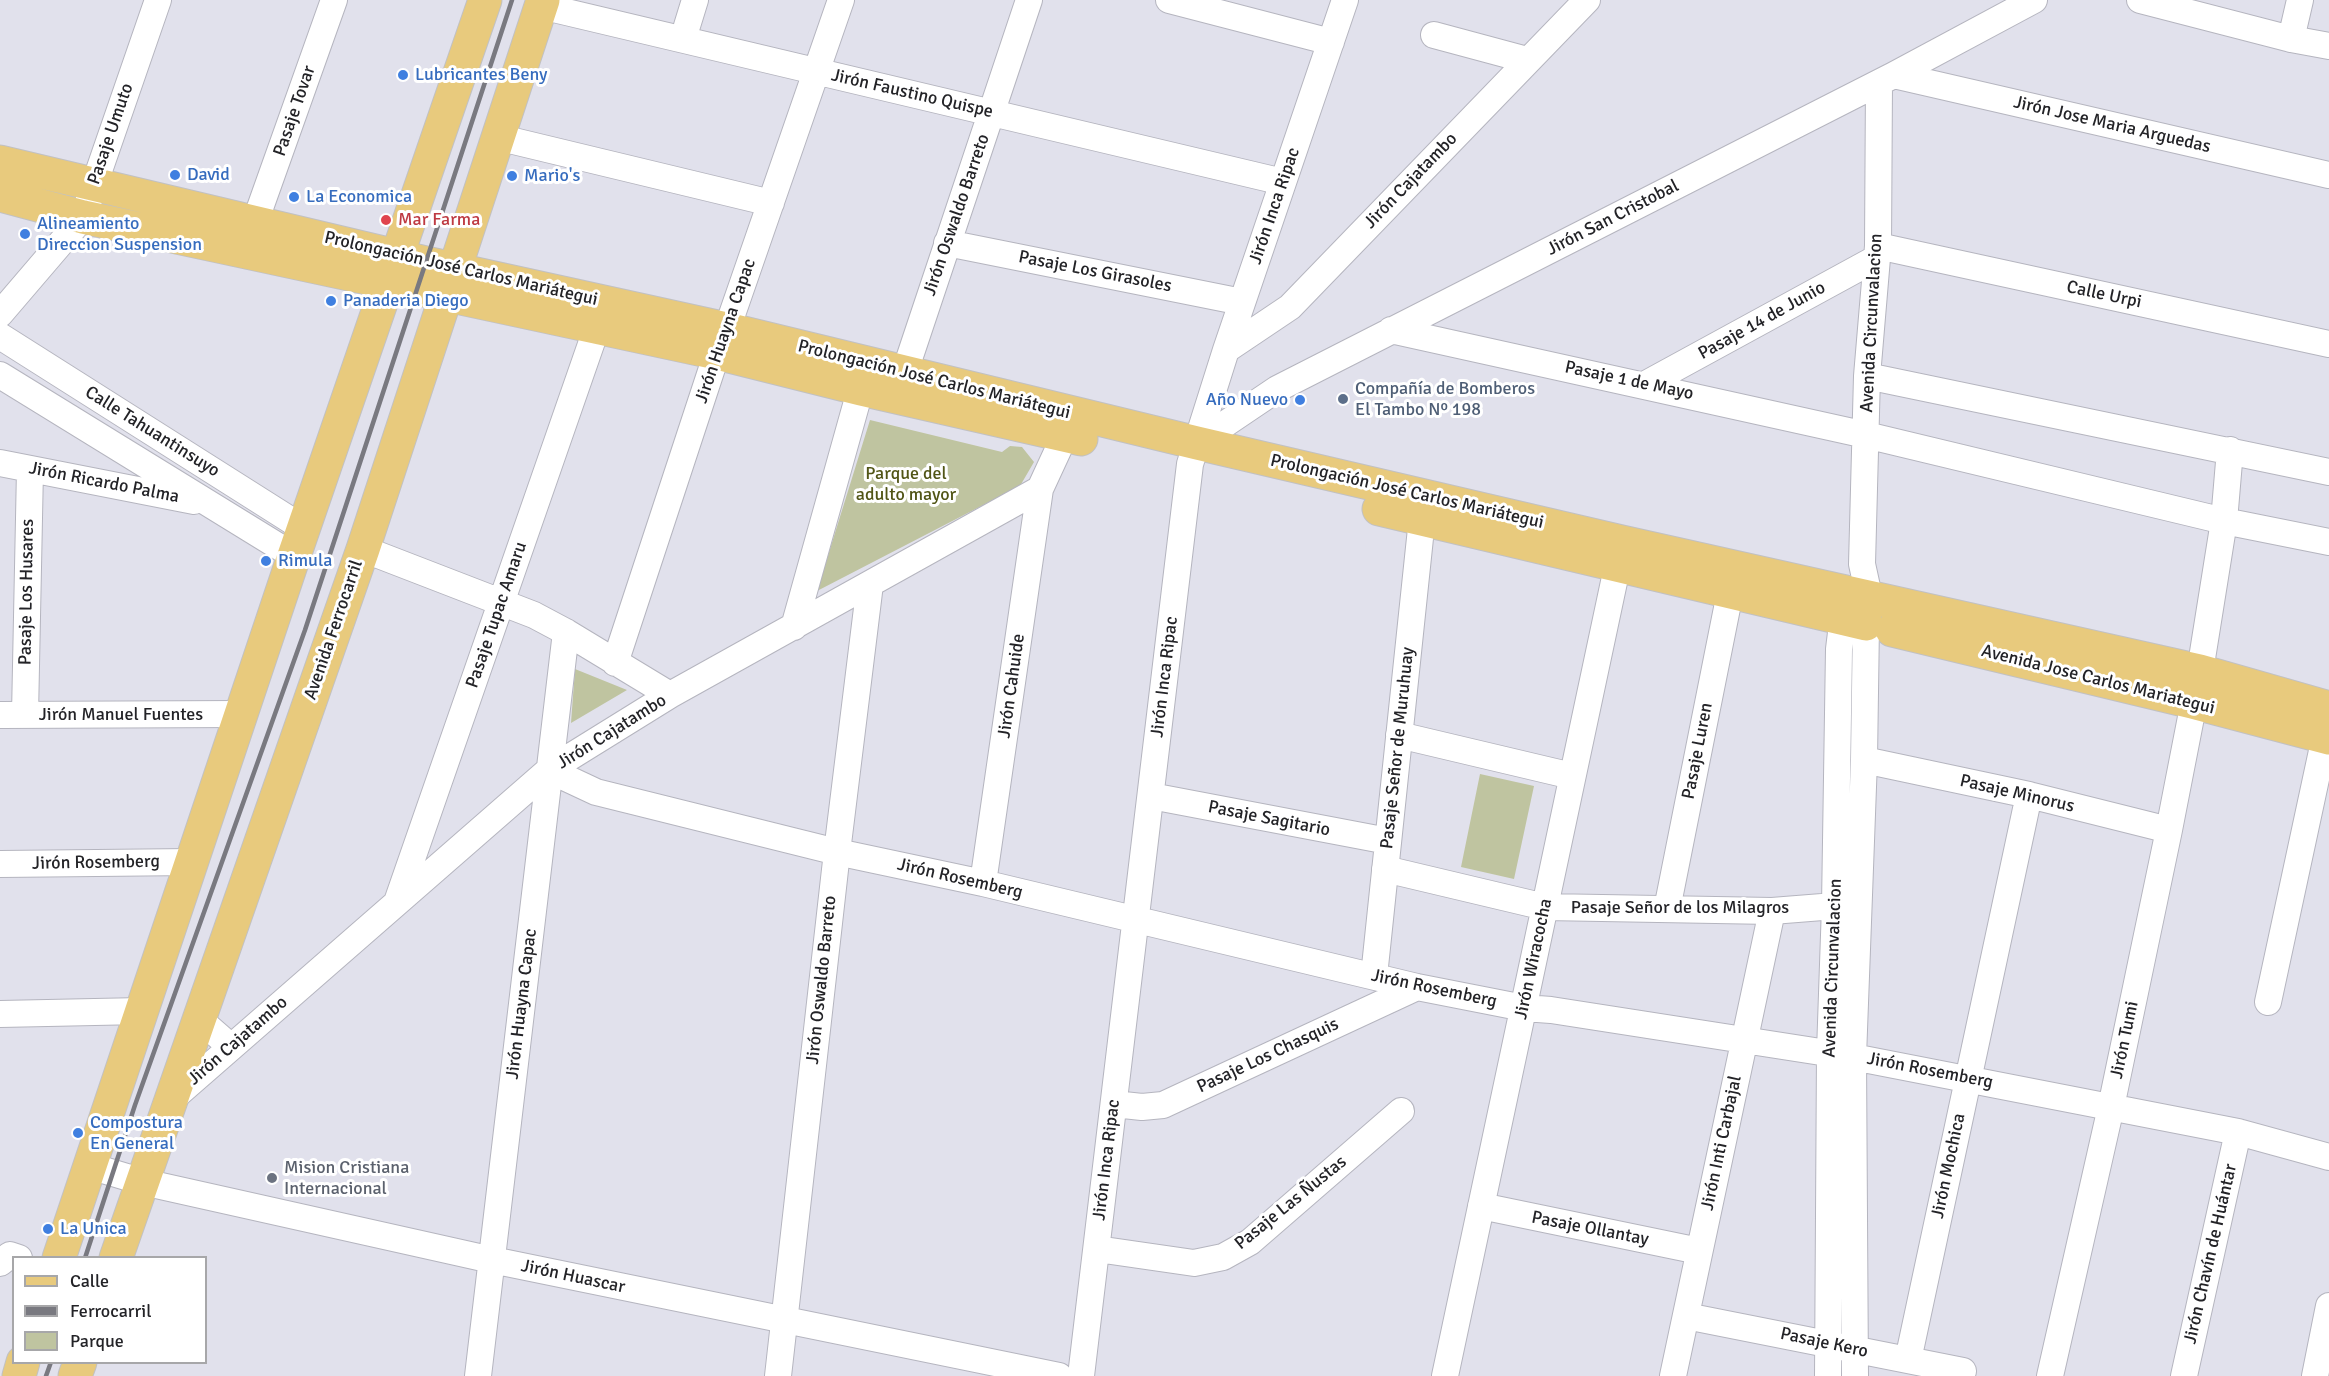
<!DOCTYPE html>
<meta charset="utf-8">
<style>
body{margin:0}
#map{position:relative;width:2329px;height:1376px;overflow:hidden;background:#e1e1ec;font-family:Signika,sans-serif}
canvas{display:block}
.legend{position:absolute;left:12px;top:1256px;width:195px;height:108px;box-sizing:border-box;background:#fff;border:2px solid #a7a7a9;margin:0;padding:8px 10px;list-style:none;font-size:18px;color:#232327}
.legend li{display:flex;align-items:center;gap:12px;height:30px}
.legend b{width:30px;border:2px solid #a7a7a9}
</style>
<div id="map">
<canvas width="2329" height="1376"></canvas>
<ul class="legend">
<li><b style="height:8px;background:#e8ca7d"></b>Calle</li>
<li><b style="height:8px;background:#797980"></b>Ferrocarril</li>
<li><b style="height:16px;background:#bfc4a0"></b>Parque</li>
</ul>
</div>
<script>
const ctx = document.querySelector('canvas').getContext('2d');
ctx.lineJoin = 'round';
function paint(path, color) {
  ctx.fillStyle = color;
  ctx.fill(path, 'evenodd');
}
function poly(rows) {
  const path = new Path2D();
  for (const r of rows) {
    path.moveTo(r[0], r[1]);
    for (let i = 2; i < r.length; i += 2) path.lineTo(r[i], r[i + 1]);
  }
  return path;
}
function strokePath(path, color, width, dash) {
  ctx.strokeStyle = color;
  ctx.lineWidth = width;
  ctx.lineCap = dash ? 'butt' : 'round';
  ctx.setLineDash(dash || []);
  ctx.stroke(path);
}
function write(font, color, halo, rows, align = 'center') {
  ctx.font = font + ' Signika,sans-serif';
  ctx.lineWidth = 6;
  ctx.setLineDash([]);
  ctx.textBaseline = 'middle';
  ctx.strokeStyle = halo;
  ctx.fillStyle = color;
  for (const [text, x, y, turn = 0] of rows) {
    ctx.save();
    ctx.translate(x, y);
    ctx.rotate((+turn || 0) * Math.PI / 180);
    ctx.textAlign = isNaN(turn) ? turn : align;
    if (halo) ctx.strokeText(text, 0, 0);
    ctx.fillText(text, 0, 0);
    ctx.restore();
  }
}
paint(poly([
 [870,420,1002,452,1010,446,1022,447,1034,462,1020,486,817,591],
 [575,669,627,690,571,723],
 [1480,774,1534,786,1514,879,1461,867]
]), '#bfc4a0');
const minor = poly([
 [1169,0,1331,42],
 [2140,0,2291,39,2329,46],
 [541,6,1283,182],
 [1434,35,1527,60],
 [683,39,695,0],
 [2291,39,2300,0],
 [1894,75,2329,175],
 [497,137,771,203],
 [255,222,334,0],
 [947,243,1242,302],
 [1878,246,2329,344],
 [0,314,83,217,158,0],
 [1391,330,1866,435,2224,521,2329,542],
 [0,336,303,528],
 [1226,350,1290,307,1587,0],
 [0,375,294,556],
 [1867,376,2329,472],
 [1646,384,1877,258],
 [899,389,1029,0],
 [1197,443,1277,389,1894,75,2034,0],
 [0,463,194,501],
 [363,549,534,615,566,632,670,695],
 [794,627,865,373],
 [615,663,717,353,727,329,841,0],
 [0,715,241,714],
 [25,715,30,469],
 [1399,735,1572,776],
 [1864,760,2029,795,2169,830],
 [549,770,596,792,837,852,983,883,1417,987,1524,1008,1551,1010,1853,1057,2238,1132,2329,1157],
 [1151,796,1388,841],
 [0,864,192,862],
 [1385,869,1545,907,1772,911,1835,906],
 [983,883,1040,489],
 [397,902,597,327],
 [1667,909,1730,593],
 [1374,976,1422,519],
 [2268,1002,2325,737],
 [0,1014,142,1011],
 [199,1019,231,1047],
 [172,1099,549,770,670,695,1040,489,1065,435,1070,420],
 [1114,1104,1142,1107,1163,1105,1417,987],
 [90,1166,143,1182,492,1260,1059,1376],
 [1481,1206,1699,1251],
 [1097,1249,1194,1263,1223,1257,1250,1242,1401,1111],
 [0,1263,10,1255,19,1258],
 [1686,1316,1963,1371],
 [1908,1360,2029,795],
 [478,1376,566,632],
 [778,1376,837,852,870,584],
 [1081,1376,1190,464,1226,350,1345,0],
 [1445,1376,1621,549],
 [1673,1376,1772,911],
 [1828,1376,1830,1052,1835,906,1839,649,1845,600],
 [1855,1376,1853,1057,1864,760,1866,624,1869,596,1862,564,1867,376,1878,246,1879,83],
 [2050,1376,2111,1107,2169,830,2200,671,2224,521,2230,450],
 [2184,1376,2238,1132],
 [2315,1376,2329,1306]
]);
const major = poly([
 [0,162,426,263,727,329,1197,443,1622,542,2200,671,2329,708],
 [0,195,83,217,717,353,861,389,1081,439],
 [1379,509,1866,624],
 [1892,630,2192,702,2329,738],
 [59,1258,294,556,485,0],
 [116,1258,363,549,543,0],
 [19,1376,23,1362],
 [75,1376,80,1362]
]);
strokePath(minor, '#b5b5bf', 28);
strokePath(major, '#c1c1c3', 35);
strokePath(minor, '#fff', 26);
strokePath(major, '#e8ca7d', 33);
strokePath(poly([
 [85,1258,135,1105,305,630,512,0],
 [46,1376,51,1362]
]), '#797980', 4.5);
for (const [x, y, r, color] of [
 [403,75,6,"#3f7fe0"],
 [175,175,6,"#3f7fe0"],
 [512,176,6,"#3f7fe0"],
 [294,197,6,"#3f7fe0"],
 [386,220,6,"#e0444e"],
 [25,234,6,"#3f7fe0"],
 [331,301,6,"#3f7fe0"],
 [1343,399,6,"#5c6f8a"],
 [1300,400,6,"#3f7fe0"],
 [266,561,6,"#3f7fe0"],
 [78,1133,6,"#3f7fe0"],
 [272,1178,6,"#6b7280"],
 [48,1229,6,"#3f7fe0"]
]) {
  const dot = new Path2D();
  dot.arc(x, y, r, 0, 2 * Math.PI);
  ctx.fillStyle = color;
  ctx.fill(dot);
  strokePath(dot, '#fff', 2);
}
write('18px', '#366cbe', '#fff', [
 ["Lubricantes Beny",415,75],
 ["David",187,175],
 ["Mario's",524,176],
 ["La Economica",306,197],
 ["Alineamiento",37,224],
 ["Direccion Suspension",37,245],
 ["Panaderia Diego",343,301],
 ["Año Nuevo",1288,400,"right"],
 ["Rimula",278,561],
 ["Compostura",90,1123],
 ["En General",90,1144],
 ["La Unica",60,1229]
], 'left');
write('18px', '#232327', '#fff', [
 ["Jirón Faustino Quispe",912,94,13],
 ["Pasaje Tovar",295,111,-71],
 ["Jirón Jose Maria Arguedas",2112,125,13],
 ["Pasaje Umuto",111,134,-71],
 ["Jirón Cajatambo",1411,181,-46],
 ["Jirón Inca Ripac",1275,206,-71],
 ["Jirón Oswaldo Barreto",957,215,-71],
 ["Jirón San Cristobal",1613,218,-27],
 ["Prolongación José Carlos Mariátegui",461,269,13],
 ["Pasaje Los Girasoles",1095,272,11],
 ["Calle Urpi",2104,295,12],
 ["Pasaje 14 de Junio",1762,321,-29],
 ["Avenida Circunvalacion",1872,323,-87],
 ["Jirón Huayna Capac",726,331,-71],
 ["Prolongación José Carlos Mariátegui",934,380,14],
 ["Pasaje 1 de Mayo",1629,381,12],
 ["Calle Tahuantinsuyo",152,432,32],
 ["Jirón Ricardo Palma",104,483,11],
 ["Prolongación José Carlos Mariátegui",1407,492,13],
 ["Pasaje Los Husares",27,592,-89],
 ["Pasaje Tupac Amaru",497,615,-71],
 ["Avenida Ferrocarril",334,630,-71],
 ["Jirón Inca Ripac",1165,677,-83],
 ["Avenida Jose Carlos Mariategui",2098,680,14],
 ["Jirón Cahuide",1012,686,-82],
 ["Jirón Manuel Fuentes",121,715],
 ["Jirón Cajatambo",612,732,-32],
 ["Pasaje Señor de Muruhuay",1398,748,-84],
 ["Pasaje Luren",1698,751,-79],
 ["Pasaje Minorus",2017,794,13],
 ["Pasaje Sagitario",1269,819,11],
 ["Jirón Rosemberg",96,863,-1],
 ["Jirón Rosemberg",960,879,13],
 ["Pasaje Señor de los Milagros",1680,908],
 ["Jirón Wiracocha",1534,959,-78],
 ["Avenida Circunvalacion",1833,968,-88],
 ["Jirón Oswaldo Barreto",822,980,-84],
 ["Jirón Rosemberg",1434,989,12],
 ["Jirón Huayna Capac",522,1004,-83],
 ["Jirón Tumi",2125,1040,-78],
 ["Jirón Cajatambo",238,1041,-41],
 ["Pasaje Los Chasquis",1268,1056,-25],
 ["Jirón Rosemberg",1930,1071,11],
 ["Jirón Inti Carbajal",1722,1143,-78],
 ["Jirón Inca Ripac",1107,1160,-83],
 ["Jirón Mochica",1949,1166,-78],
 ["Pasaje Las Ñustas",1291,1203,-39],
 ["Pasaje Ollantay",1590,1229,11],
 ["Jirón Chavín de Huántar",2211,1254,-77],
 ["Jirón Huascar",573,1277,12],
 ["Pasaje Kero",1824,1343,12]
]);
write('18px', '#be3a42', '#fff', [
 ["Mar Farma",398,220]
], 'left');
write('18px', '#4e5e75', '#fff', [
 ["Compañía de Bomberos",1355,389],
 ["El Tambo Nº 198",1355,410]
], 'left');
write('18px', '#515516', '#fff', [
 ["Parque del",906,474],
 ["adulto mayor",906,495]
]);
write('18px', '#5b616d', '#fff', [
 ["Mision Cristiana",284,1168],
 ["Internacional",284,1189]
], 'left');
</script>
